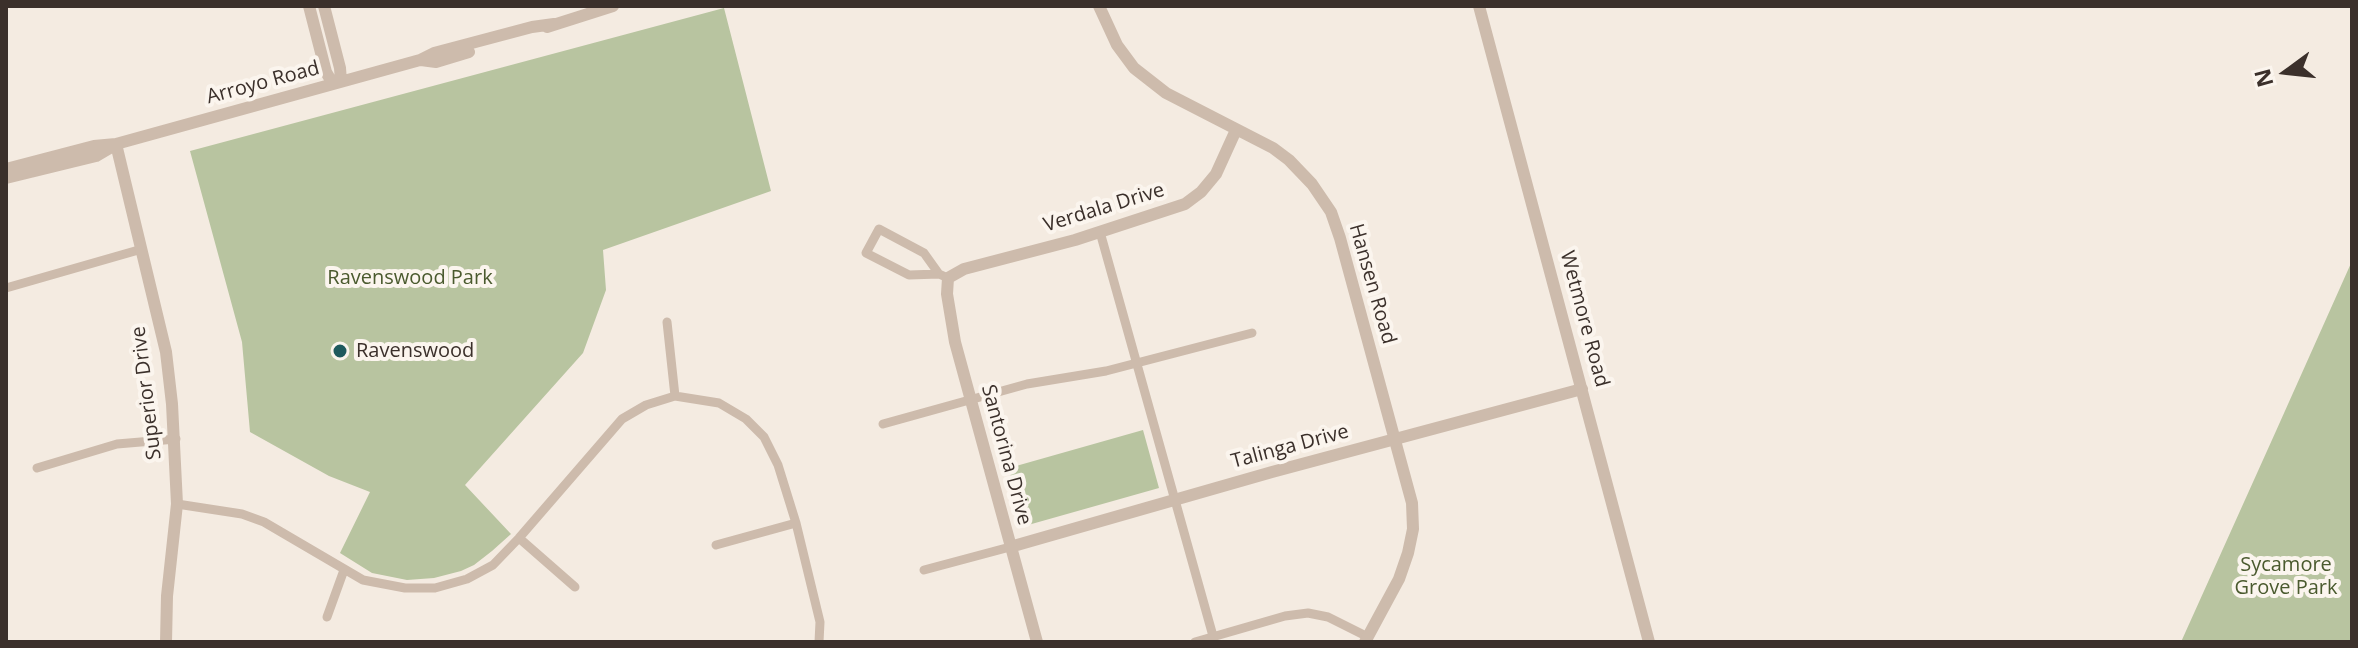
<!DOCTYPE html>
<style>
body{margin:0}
#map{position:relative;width:2358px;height:648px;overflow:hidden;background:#f4ebe1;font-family:"Open Sans",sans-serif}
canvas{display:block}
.frame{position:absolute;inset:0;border:8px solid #3b302b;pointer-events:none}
.north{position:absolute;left:2246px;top:32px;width:80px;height:80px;-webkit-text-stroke:6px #fbf5ee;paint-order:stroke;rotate:255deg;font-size:22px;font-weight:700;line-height:32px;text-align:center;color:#3b302b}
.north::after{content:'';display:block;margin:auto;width:28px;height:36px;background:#3b302b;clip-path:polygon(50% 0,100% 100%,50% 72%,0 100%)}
</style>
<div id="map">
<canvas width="2358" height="648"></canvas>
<div class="frame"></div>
<div class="north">N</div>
</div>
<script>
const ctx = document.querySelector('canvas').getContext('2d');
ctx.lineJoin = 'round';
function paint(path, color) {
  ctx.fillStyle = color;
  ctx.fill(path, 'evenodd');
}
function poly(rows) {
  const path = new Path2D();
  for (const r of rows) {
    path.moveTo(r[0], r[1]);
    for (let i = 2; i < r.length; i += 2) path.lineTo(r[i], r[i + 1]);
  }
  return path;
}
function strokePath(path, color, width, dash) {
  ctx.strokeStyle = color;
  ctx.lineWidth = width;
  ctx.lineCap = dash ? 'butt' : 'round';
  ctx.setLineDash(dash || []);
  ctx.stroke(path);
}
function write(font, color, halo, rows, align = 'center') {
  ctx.font = font + ' "Open Sans",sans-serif';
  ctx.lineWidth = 8;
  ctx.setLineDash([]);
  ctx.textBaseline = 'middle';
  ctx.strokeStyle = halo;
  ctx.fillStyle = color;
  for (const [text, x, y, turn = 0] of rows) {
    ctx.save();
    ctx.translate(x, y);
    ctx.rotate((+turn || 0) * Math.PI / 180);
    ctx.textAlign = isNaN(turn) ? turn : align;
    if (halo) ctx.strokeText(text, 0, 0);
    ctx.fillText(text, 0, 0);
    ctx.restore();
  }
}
paint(poly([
 [724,8,771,191,603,250,606,290,583,353,465,485,511,534,492,551,474,565,461,571,434,578,407,580,372,573,340,553,370,492,329,476,250,432,242,342,190,151],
 [2352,261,2352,642,2181,642,2276,431],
 [1143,430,1159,488,1021,527,1009,468]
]), '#b8c4a0');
strokePath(poly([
 [1100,232,1213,636],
 [939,274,924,253,879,229,866,253,909,275,939,274,948,278],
 [6,288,142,249],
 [667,322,675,396],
 [883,424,1027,384,1106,371,1252,333],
 [37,468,117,444,176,439],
 [177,504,242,514,264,522,363,580,405,588,435,588,467,579,493,565,519,538,622,419,646,405,675,396,719,403,746,419,764,437,778,465,796,523,820,622,819,642],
 [519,538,575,587],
 [716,545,796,523],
 [924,570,1010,547],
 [327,617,344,570],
 [1195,642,1285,616,1308,613,1328,617,1368,637]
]), '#cdbbac', 9);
strokePath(poly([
 [309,6,326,72,333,84],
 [324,6,340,68,341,81],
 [1099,6,1117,45,1134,68,1166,93,1273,148,1289,160,1312,184,1331,212,1340,238,1412,503,1413,529,1408,553,1399,579,1365,642],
 [1479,6,1649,642],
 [547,27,613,6],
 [421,60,436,62,469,52],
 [116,144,166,352,172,404,177,504,167,596,166,642],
 [6,169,94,146,116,144,420,60,434,53,532,27,554,24],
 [6,178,96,156,113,146],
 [1010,547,1272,472,1582,389],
 [1037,642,955,342,947,294,948,278,964,269,1075,240,1185,204,1201,192,1216,174,1236,130]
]), '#cdbbac', 12);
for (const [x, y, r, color] of [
 [340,351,8,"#1f5a5e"]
]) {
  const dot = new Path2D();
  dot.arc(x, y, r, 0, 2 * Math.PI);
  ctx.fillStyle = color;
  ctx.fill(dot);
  strokePath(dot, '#fbf5ee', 3);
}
write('20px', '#3b302b', '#fbf5ee', [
 ["Arroyo Road",263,83,-15],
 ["Verdala Drive",1104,208,-17],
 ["Hansen Road",1372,284,74],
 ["Wetmore Road",1584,319,75],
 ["Superior Drive",147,393,-97],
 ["Talinga Drive",1290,447,-15],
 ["Santorina Drive",1006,455,75]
]);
write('20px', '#4a5a2e', '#fbf5ee', [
 ["Ravenswood Park",410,278],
 ["Sycamore",2286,565],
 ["Grove Park",2286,588]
]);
write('20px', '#3b302b', '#fbf5ee', [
 ["Ravenswood",356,351]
], 'left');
</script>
